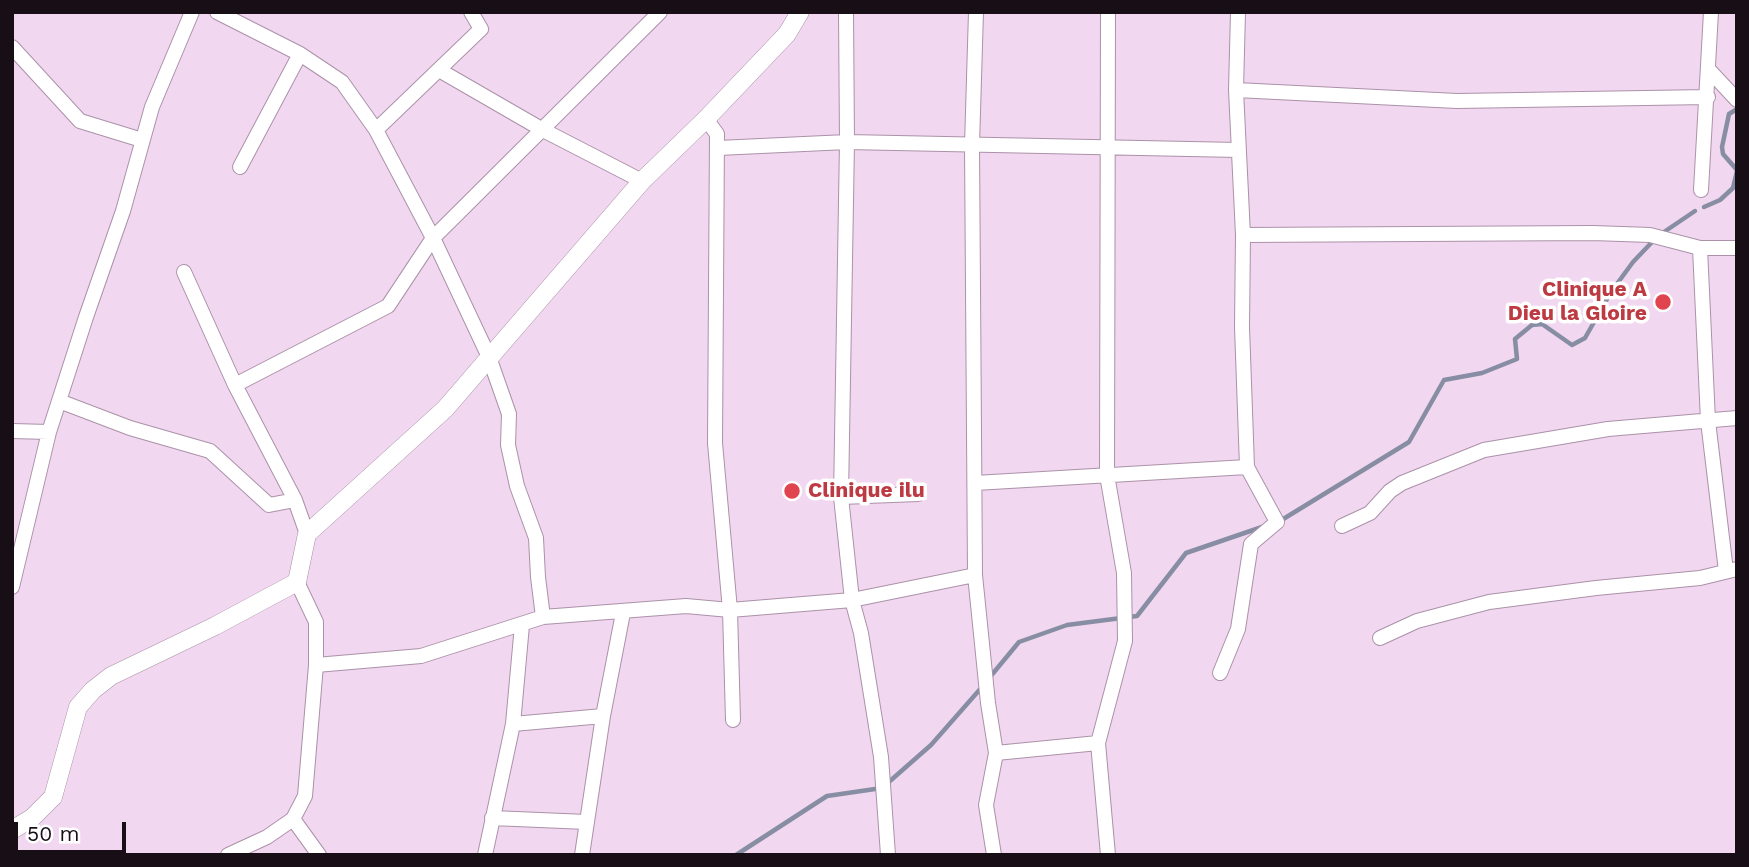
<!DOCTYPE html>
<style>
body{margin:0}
#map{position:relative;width:1749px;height:867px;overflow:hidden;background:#f1d7ef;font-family:"Work Sans",sans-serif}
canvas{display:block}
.frame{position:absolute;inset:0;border:14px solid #170e16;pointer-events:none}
.scale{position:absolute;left:14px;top:822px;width:112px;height:32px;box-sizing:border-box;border:4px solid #170e16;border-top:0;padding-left:9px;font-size:21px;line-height:24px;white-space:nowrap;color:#170e16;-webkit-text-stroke:5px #fff;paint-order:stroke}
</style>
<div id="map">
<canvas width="1749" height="867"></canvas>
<div class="frame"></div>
<div class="scale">50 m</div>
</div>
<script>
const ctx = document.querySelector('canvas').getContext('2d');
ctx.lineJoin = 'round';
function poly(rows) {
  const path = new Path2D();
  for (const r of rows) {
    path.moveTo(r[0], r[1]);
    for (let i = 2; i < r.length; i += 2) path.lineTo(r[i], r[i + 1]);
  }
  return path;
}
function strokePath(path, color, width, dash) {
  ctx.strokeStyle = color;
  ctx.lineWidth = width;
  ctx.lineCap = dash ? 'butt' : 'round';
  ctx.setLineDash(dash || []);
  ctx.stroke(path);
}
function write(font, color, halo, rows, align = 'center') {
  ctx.font = font + ' "Work Sans",sans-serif';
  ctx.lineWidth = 7;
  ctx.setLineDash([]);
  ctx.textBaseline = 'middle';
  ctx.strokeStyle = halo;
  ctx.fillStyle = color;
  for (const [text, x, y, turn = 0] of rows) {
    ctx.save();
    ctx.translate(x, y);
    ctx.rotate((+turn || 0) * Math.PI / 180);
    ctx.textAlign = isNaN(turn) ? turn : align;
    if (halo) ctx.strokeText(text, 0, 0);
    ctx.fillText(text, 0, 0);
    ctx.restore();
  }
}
strokePath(poly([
 [1737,109,1729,114,1722,147,1723,154,1737,170],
 [1704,207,1720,200,1733,188,1737,171],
 [1661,234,1695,211],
 [1280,521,1409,442,1444,380,1482,373,1517,359,1515,339,1532,325,1542,324,1572,345,1585,338,1611,292,1633,262,1654,240],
 [990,677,1019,642,1067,625,1137,616,1186,553,1262,527],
 [736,855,827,796,882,788,931,745,982,687]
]), '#878ea3', 4.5);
const minor = poly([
 [217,12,300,54,342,82,376,130,433,238,489,357,509,414,508,445,517,486,536,538,538,577,543,617],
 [846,12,847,142,841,497,852,600,861,633,881,757,888,855],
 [976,12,972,145,975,575,988,703,996,753,986,805,994,855],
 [1108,12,1107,475,1124,573,1125,641,1098,743,1108,855],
 [12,47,80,121,142,140],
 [439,70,543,130,642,181],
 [1709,70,1737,100],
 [1236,90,1457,101,1708,97],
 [706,119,717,134,715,443,730,610,733,720],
 [376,130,481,29,471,12],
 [718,148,847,142,1238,150],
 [240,167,300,54],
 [1701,190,1711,12],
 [1243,235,1593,233,1650,235,1700,248,1737,248],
 [1700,248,1708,421,1726,571],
 [184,272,235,385,295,500,307,534],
 [235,385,388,306,433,238,660,12],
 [59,401,130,428,210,451,269,505,295,500],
 [12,431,49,432],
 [975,483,1247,467],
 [841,497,918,494],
 [1342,526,1370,513,1390,491,1402,483,1484,450,1608,429,1737,418],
 [12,587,49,432,86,317,123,211,152,107,192,12],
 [1380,638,1417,621,1489,602,1596,588,1700,578,1737,569],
 [316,665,421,656,543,617,686,606,730,610,852,600,975,575],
 [1220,673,1238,629,1251,544,1277,522,1247,467,1242,327,1243,235,1236,90,1238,12],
 [513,724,603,716],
 [996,753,1098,743],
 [492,818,587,822],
 [293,819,319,855],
 [228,855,267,837,293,819,305,796,316,665,316,622,297,582],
 [485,855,513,724,522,625],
 [582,855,603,716,623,613]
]);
const tertiary = poly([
 [12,830,32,818,53,797,78,707,93,690,111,676,215,626,297,582,307,534,445,409,642,181,706,119,787,34,800,12]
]);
strokePath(minor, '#ab92a9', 16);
strokePath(tertiary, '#ab92a9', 19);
strokePath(minor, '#fff', 14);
strokePath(tertiary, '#fff', 18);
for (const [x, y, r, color] of [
 [1663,302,9,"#e0444e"],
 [792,491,9,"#e0444e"]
]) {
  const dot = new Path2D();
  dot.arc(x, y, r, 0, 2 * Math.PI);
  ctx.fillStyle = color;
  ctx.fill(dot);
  strokePath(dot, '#fff', 2.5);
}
write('bold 21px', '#be3a42', '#fff', [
 ["Clinique A",1647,290],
 ["Dieu la Gloire",1647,314],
 ["Clinique ilu",808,491,"left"]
], 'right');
</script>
